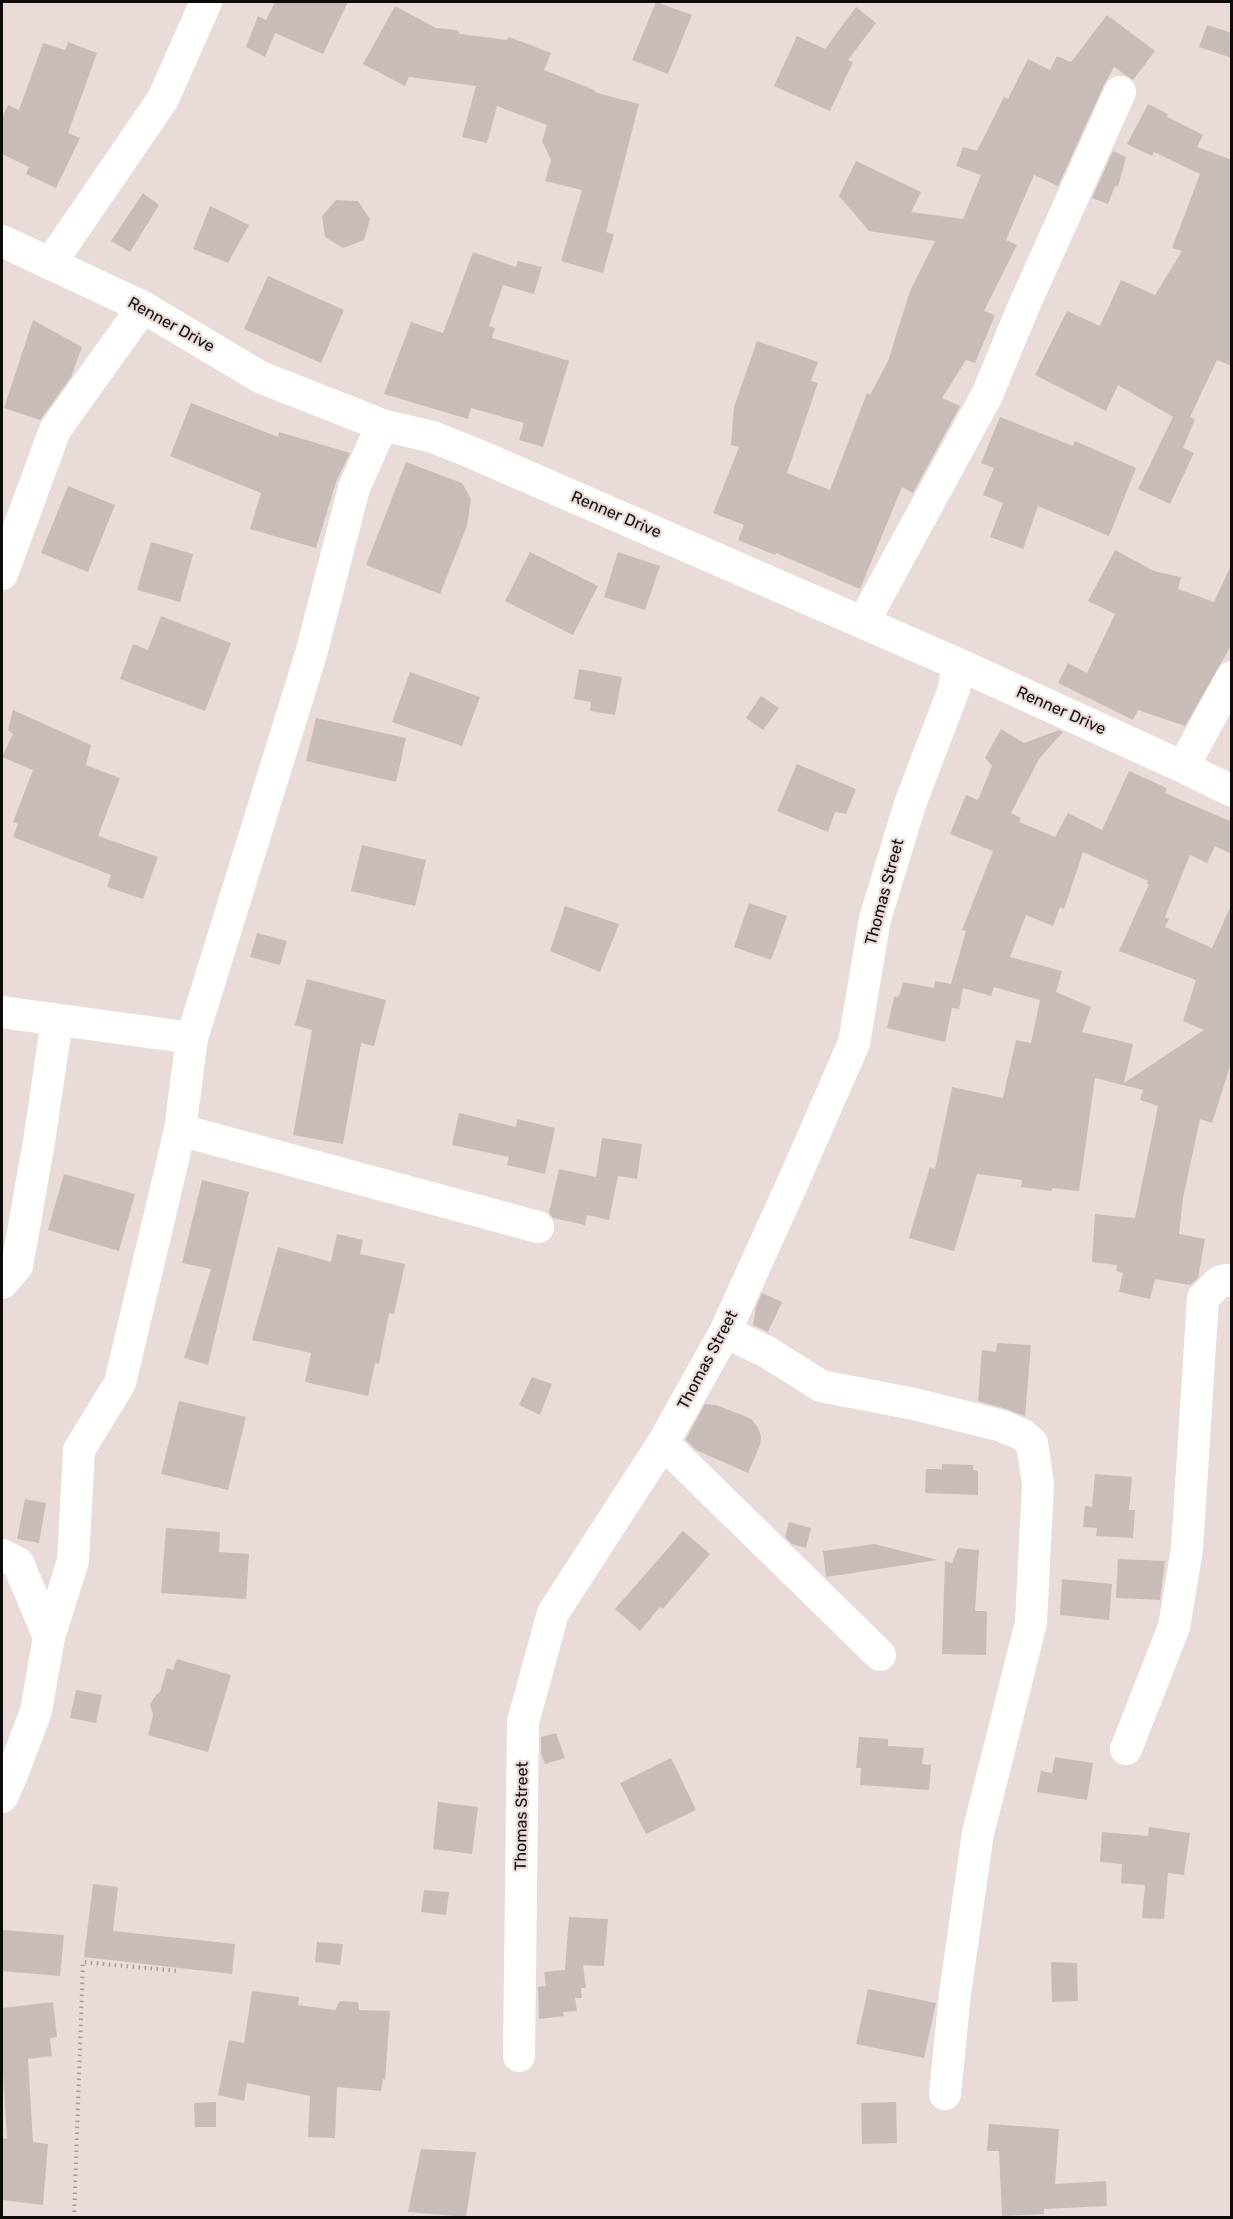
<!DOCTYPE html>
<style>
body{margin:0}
#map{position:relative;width:1233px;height:2219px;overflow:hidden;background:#e8dbd8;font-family:Rubik,sans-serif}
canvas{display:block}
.frame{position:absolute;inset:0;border:3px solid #0f0a0a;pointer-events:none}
</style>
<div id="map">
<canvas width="1233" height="2219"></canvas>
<div class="frame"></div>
</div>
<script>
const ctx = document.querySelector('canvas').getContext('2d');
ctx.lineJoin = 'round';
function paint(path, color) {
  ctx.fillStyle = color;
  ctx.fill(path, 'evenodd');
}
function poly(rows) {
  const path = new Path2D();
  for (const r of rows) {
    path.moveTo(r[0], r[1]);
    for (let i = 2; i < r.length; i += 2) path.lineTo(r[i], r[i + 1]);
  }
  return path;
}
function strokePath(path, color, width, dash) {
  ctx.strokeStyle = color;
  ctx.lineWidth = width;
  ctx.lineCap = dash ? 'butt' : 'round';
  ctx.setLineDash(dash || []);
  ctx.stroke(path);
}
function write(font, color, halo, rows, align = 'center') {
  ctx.font = font + ' Rubik,sans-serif';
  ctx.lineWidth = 4.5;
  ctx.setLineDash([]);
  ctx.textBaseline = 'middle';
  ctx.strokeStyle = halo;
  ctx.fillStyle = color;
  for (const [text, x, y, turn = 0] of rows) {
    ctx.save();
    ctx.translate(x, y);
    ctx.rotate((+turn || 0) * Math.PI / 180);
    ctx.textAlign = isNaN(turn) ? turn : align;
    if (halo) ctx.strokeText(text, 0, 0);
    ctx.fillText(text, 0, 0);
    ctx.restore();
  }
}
paint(poly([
 [275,2,348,2,323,54,275,33,265,57,246,47,258,16,266,20],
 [656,2,692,15,668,74,632,60],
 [395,6,436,28,457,30,460,34,507,40,509,37,551,53,544,70,592,89,597,93,639,104,606,232,614,234,603,273,561,261,582,190,545,181,551,160,542,141,547,125,497,106,487,143,462,137,476,86,409,77,405,86,363,64],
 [856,7,876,23,848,60,853,62,830,111,774,86,797,36,825,49],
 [1107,15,1155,51,1133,80,1114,67,1104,85,1058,186,1034,175,1006,240,1017,245,984,311,995,315,975,363,966,360,942,398,960,406,913,493,902,487,860,589,776,553,775,555,738,540,744,525,713,513,739,447,731,445,734,407,757,341,818,362,811,381,818,383,787,473,830,490,867,393,870,395,888,361,910,291,935,241,869,231,839,196,856,161,921,192,911,212,963,219,981,175,956,166,963,147,977,151,1004,97,1008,99,1028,59,1050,70,1057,56,1071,62],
 [1207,25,1232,33,1232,58,1199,47],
 [68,42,97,53,68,133,80,138,56,188,26,174,29,167,2,154,2,118,8,105,19,110,43,43,65,50],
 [1148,104,1168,114,1167,117,1203,135,1197,147,1232,160,1232,366,1217,360,1190,417,1195,419,1183,448,1194,453,1170,504,1138,489,1173,417,1118,385,1106,411,1035,375,1067,311,1100,326,1121,280,1155,295,1182,251,1172,248,1200,174,1154,152,1152,156,1127,144],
 [1113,151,1126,157,1118,187,1115,186,1108,204,1092,198],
 [143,193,159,205,130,252,111,241],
 [336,200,358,201,370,219,364,240,343,248,325,237,322,216],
 [210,206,249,225,228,263,193,249],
 [473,252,516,267,518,261,542,267,534,294,503,285,489,326,495,328,492,338,569,361,543,447,519,440,524,423,471,408,468,419,384,394,411,322,443,333],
 [268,276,344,310,321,363,244,329],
 [33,320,82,347,71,377,40,420,4,408],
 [191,403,278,437,279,432,350,453,336,482,316,548,250,529,261,493,170,456],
 [1000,417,1073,446,1075,441,1136,468,1109,536,1038,506,1023,549,990,537,1003,503,983,495,994,468,981,463],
 [406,462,462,483,471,499,467,526,440,594,366,565],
 [68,486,115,505,88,572,41,553],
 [151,542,193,554,180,602,137,590],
 [1115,550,1154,571,1181,577,1178,589,1214,602,1232,563,1232,644,1185,726,1138,710,1133,720,1058,683,1068,663,1087,673,1115,614,1088,601],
 [530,552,598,586,573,635,505,601],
 [618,552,660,566,645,610,604,597],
 [161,616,231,643,205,711,120,679,133,644,148,650],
 [579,669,622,677,615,715,590,711,591,702,574,699],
 [410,672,480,697,462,746,392,722],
 [761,696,779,708,763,730,746,718],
 [13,710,91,745,86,765,120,778,98,836,158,857,143,899,107,887,111,875,13,837,18,824,13,822,33,770,2,757,13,734,8,730],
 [316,718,406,738,396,782,306,761],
 [1001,729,1024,743,1059,730,1063,732,1039,759,1011,813,1021,818,1019,822,1055,837,1068,813,1102,830,1129,771,1167,788,1165,793,1232,822,1232,854,1215,846,1207,863,1190,855,1165,917,1169,919,1165,927,1212,948,1232,903,1232,1060,1212,1123,1200,1119,1183,1198,1179,1234,1205,1239,1198,1278,1190,1285,1155,1279,1150,1299,1119,1292,1123,1273,1116,1271,1117,1265,1092,1262,1095,1214,1135,1218,1158,1106,1140,1100,1143,1090,1095,1078,1079,1191,1052,1188,1052,1191,1021,1187,1022,1180,977,1174,954,1251,909,1238,930,1167,935,1169,952,1087,1003,1098,1016,1040,1031,1043,1040,1000,994,987,991,996,963,988,959,1009,952,1008,945,1042,887,1028,894,997,899,996,903,982,934,988,935,981,951,984,966,931,962,930,993,851,950,834,966,795,978,800,992,766,985,758],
 [1083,852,1148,881,1147,884,1149,884,1119,951,1196,980,1183,1021,1204,1030,1124,1083,1133,1044,1082,1032,1091,1007,1056,992,1062,971,1010,957,1026,915,1053,926,1060,907,1064,909],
 [797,764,856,789,846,814,835,812,828,832,777,811],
 [362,845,426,860,415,906,351,891],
 [749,903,787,916,771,960,734,947],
 [565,906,619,924,600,972,550,951],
 [257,933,287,941,280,965,250,957],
 [307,979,386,1000,374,1046,361,1043,343,1144,293,1135,312,1030,295,1025],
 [459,1113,516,1127,517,1119,555,1128,545,1174,507,1165,509,1157,452,1145],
 [602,1138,642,1144,637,1179,618,1176,609,1220,587,1215,585,1225,553,1218,549,1213,559,1169,596,1177],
 [64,1174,135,1194,119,1251,48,1230],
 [202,1180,249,1192,208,1365,184,1358,211,1269,182,1263],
 [337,1234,363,1240,360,1254,405,1264,394,1314,389,1313,379,1364,375,1363,368,1396,305,1382,311,1353,252,1340,278,1247,331,1262],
 [762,1293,782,1302,768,1332,753,1325,756,1307],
 [997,1343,1031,1345,1025,1416,1006,1409,978,1401,982,1350,996,1352],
 [532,1377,552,1384,540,1415,519,1405],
 [179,1401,246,1417,228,1490,161,1474],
 [705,1404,716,1405,742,1415,751,1419,757,1426,761,1436,760,1445,748,1473,696,1450,687,1441,686,1439],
 [942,1464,973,1465,973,1470,978,1471,978,1495,925,1493,926,1469,942,1469],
 [1095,1474,1132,1477,1129,1510,1135,1510,1133,1538,1096,1536,1097,1528,1083,1527,1085,1506,1092,1507],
 [25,1499,46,1503,39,1543,17,1539],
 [789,1522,811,1528,806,1548,792,1544,785,1537],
 [166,1528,220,1532,219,1552,249,1554,246,1599,161,1593],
 [683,1531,710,1554,663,1609,660,1607,640,1631,615,1609],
 [874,1544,938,1560,826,1577,823,1551],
 [958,1548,979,1550,975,1611,987,1611,986,1655,942,1654,945,1561,952,1563],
 [1118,1559,1165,1561,1160,1600,1116,1598],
 [1062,1579,1112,1584,1109,1620,1060,1615],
 [177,1659,231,1675,208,1752,148,1735,153,1715,150,1704,156,1695,160,1692,167,1668,173,1670],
 [76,1690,102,1695,96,1723,70,1718],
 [556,1733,565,1758,545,1764,541,1753,541,1737],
 [859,1737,888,1739,888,1746,924,1748,922,1764,931,1765,929,1790,860,1785,861,1768,856,1768],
 [1055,1757,1093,1763,1087,1800,1037,1792,1041,1771,1052,1773],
 [671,1758,696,1810,646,1834,620,1783],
 [438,1802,478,1807,472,1854,433,1849],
 [1149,1827,1190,1833,1184,1875,1168,1873,1164,1919,1142,1918,1145,1885,1121,1883,1122,1864,1100,1862,1102,1832,1148,1836],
 [93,1884,118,1887,113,1931,235,1944,232,1974,84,1957],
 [424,1890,449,1892,446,1915,421,1912],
 [569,1917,608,1919,604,1966,583,1965,586,1988,581,1988,582,1998,575,1998,577,2011,563,2012,564,2016,539,2019,538,1987,546,1986,544,1972,565,1970],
 [2,1930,64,1935,60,1976,2,1971],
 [317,1942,343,1944,340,1965,315,1962],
 [1051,1962,1077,1963,1078,2001,1052,2002],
 [868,1989,936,2003,924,2058,856,2044],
 [252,1991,299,1997,298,2005,335,2010,340,2001,358,2002,359,2010,390,2011,385,2080,383,2079,381,2091,337,2087,335,2138,308,2137,310,2096,247,2083,244,2101,218,2095,229,2040,244,2043],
 [53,2002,57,2037,50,2038,52,2056,28,2059,33,2142,48,2144,43,2205,2,2200,2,2138,7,2139,2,2056,2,2008],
 [216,2102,216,2127,195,2127,194,2103],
 [896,2102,897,2143,862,2144,861,2103],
 [989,2124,1059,2129,1055,2184,1106,2181,1107,2206,1044,2209,1044,2214,1002,2216,999,2151,987,2151],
 [421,2149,476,2152,466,2217,408,2212]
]), '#c8bcb9');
strokePath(poly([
 [74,2218,83,1962,178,1971]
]), '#a59b99', 4, [1.5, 4.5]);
strokePath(poly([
 [2,241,143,307,260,377,382,425,433,437,473,453,958,664,1183,767,1232,791],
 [50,264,163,99,206,2],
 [2,574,55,430,143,307],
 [863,623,987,395,1023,308,1120,92],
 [1183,767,1232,677],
 [2,1012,192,1038],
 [180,1130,538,1227],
 [2,1283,17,1266,39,1142,57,1020],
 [725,1332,767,1352,821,1386,914,1404,1002,1426,1023,1435,1032,1443,1038,1484,1031,1623,978,1833,955,1994,945,2094],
 [663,1443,880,1655],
 [2,1555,18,1563,49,1637],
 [1126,1749,1174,1627,1187,1549,1203,1298,1219,1282,1226,1280,1232,1281],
 [2,1797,12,1775,36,1711,49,1637,73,1561,79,1450,120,1383,180,1130,192,1038,311,654,354,488,382,425],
 [519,2056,523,1722,553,1613,663,1443,725,1332,794,1180,854,1043,875,919,910,804,954,689,958,664]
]), '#fff', 32);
write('16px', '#0f0a0a', '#e8dbd8', [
 ["Renner Drive",171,325,29],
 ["Renner Drive",616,515,23],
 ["Renner Drive",1061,711,24],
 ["Thomas Street",885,892,-75],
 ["Thomas Street",708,1360,-62],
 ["Thomas Street",522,1816,-89]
]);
</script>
